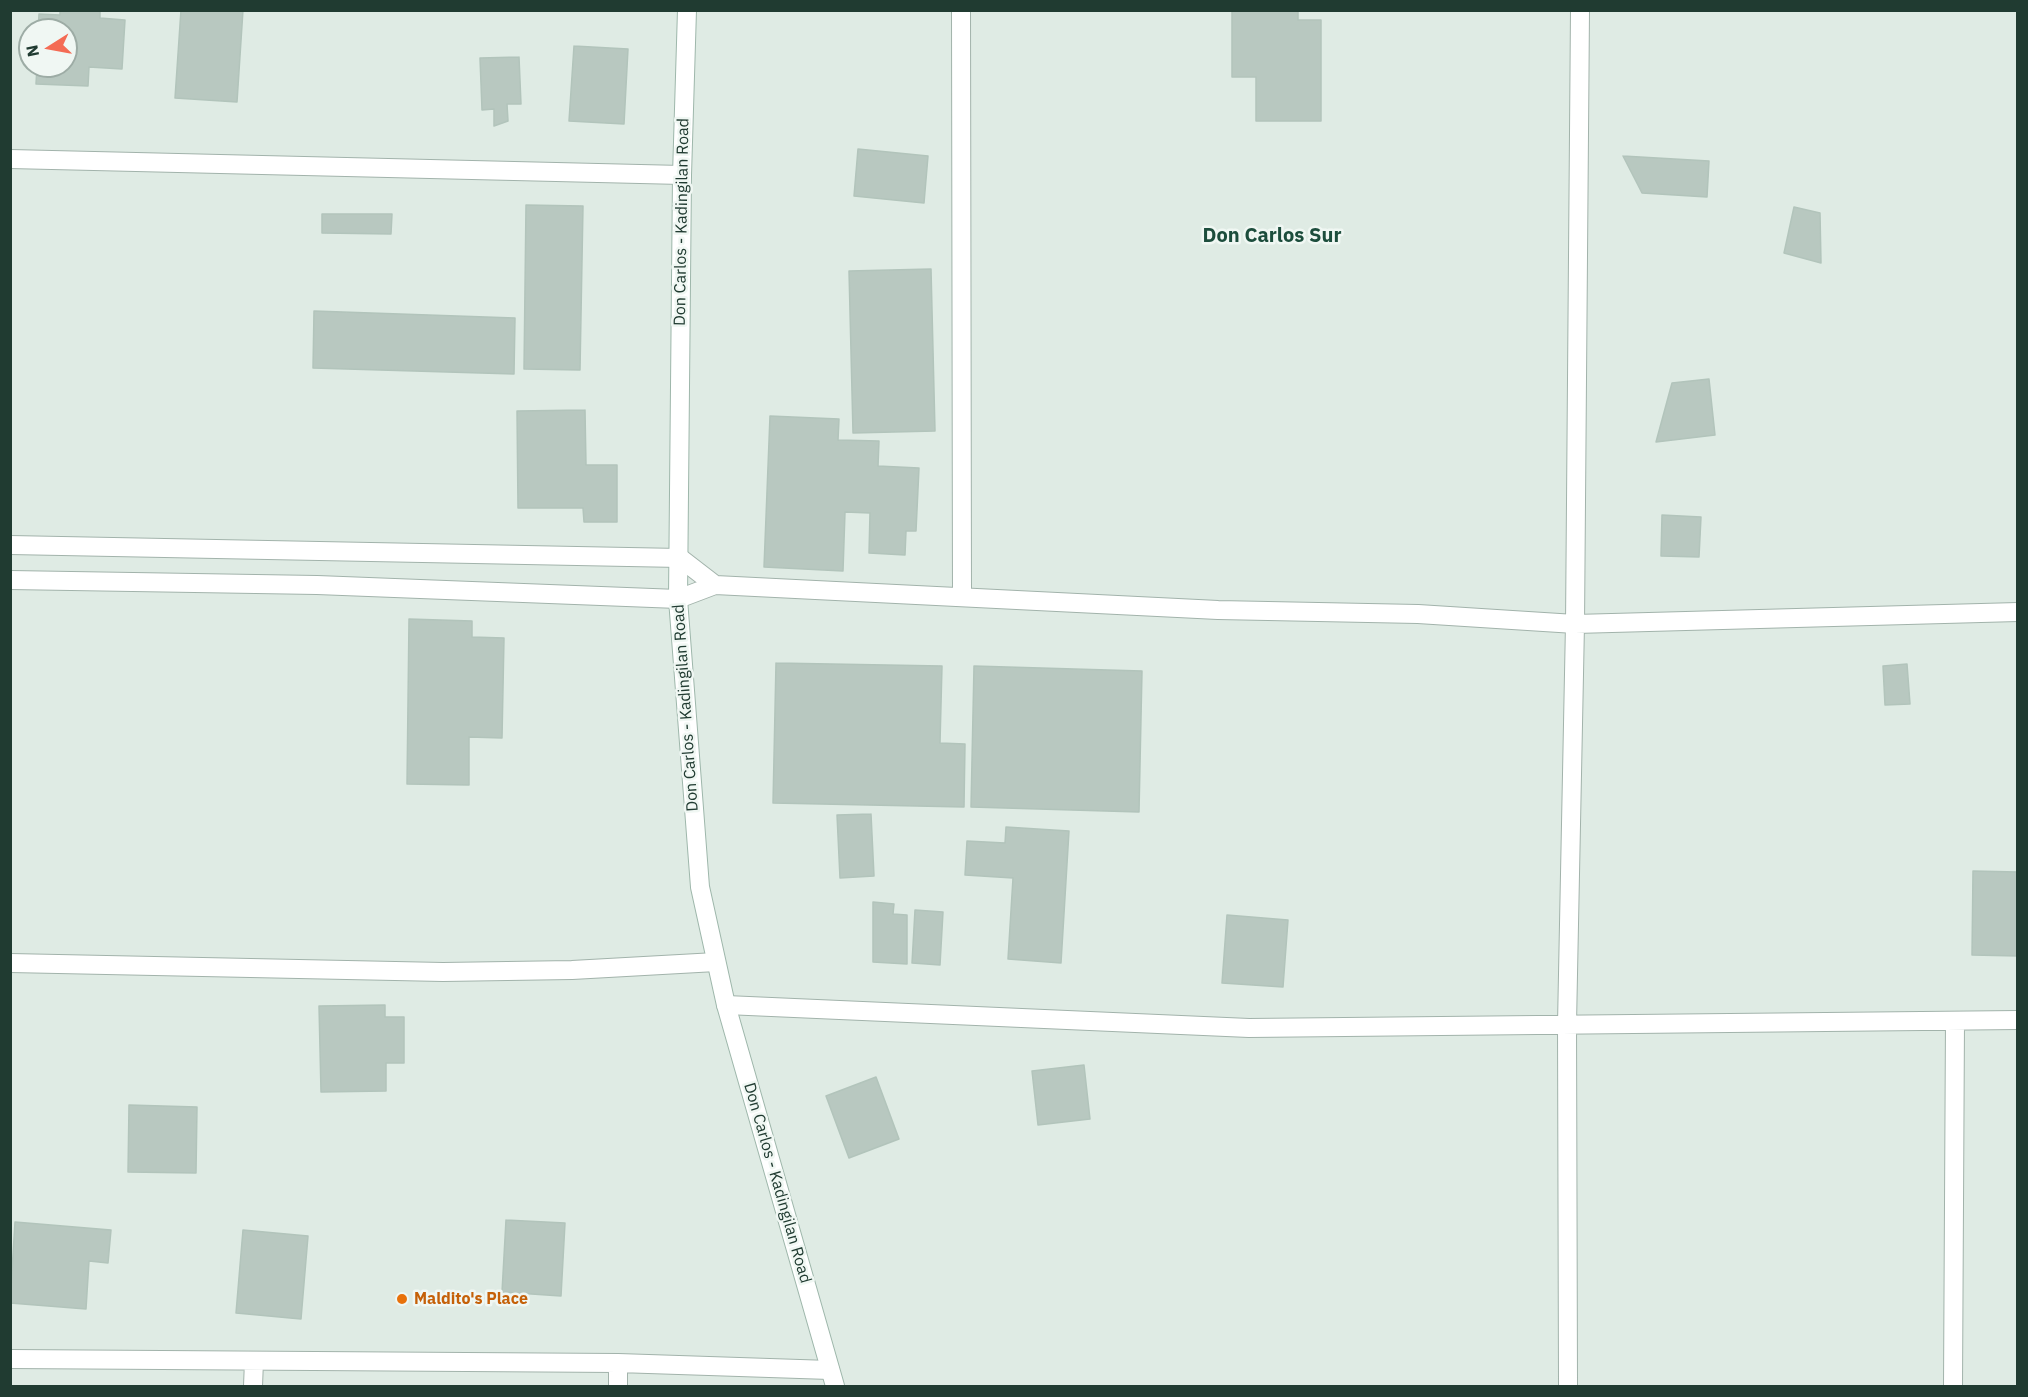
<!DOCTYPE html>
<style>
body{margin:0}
#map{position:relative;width:2028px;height:1397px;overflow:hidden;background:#dfebe4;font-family:"IBM Plex Sans",sans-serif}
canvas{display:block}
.frame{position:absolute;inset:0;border:12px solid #203b31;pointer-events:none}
.north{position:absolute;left:18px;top:18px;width:60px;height:60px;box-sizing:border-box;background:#f0f7f3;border:2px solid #9daca5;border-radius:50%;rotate:259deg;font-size:16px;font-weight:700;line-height:24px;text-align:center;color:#203b31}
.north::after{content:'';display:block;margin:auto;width:21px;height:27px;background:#f46b54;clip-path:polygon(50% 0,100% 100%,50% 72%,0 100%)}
</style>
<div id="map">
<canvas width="2028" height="1397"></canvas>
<div class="frame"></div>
<div class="north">N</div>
</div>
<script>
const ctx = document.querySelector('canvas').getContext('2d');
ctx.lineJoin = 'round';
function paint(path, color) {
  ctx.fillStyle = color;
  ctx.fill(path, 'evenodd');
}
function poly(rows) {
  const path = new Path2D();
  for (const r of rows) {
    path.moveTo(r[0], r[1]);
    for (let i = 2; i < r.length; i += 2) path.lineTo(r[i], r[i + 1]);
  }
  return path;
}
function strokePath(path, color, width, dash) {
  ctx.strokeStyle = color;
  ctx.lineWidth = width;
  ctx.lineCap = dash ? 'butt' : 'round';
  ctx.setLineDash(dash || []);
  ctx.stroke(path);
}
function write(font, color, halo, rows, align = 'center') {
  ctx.font = font + ' "IBM Plex Sans",sans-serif';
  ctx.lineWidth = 5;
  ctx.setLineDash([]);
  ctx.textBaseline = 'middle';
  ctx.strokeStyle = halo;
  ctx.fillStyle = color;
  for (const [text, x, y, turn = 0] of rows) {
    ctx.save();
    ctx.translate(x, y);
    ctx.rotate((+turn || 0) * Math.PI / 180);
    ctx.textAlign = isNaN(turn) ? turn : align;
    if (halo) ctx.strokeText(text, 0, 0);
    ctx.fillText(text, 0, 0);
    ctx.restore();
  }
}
const building = poly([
 [60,10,100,10,100,18,125,20,122,69,89,67,88,86,36,84,37,66,66,66,66,30,38,30,39,14,60,15,60,10],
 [181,10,243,10,237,102,175,98,181,10],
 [1232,10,1298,10,1298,20,1321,20,1321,121,1256,121,1256,77,1232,77,1232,10],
 [574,46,628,49,624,124,569,121,574,46],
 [519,57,521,104,507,104,508,121,494,126,494,109,482,110,480,58,519,57],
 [858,149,928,156,924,203,854,196,858,149],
 [1623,156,1709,161,1707,197,1642,193,1623,156],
 [526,205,583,206,580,370,524,369,526,205],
 [1794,207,1820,213,1821,263,1784,253,1794,207],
 [322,214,392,214,391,234,322,233,322,214],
 [931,269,935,431,853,433,849,271,931,269],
 [314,311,515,318,514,374,313,368,314,311],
 [1709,379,1715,435,1656,442,1672,383,1709,379],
 [585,410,586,465,617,465,617,522,584,522,583,508,518,508,517,411,585,410],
 [770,416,839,419,838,440,879,441,878,466,919,468,916,531,906,531,905,555,869,553,870,513,845,512,843,571,764,567,770,416],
 [1662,515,1701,517,1699,557,1661,556,1662,515],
 [409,619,472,621,472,637,504,638,502,738,469,737,469,785,407,784,409,619],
 [776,663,942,666,940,743,965,744,964,807,773,803,776,663],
 [1907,664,1910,704,1885,705,1883,666,1907,664],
 [974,666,1142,671,1139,812,971,807,974,666],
 [871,814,874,876,840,878,837,815,871,814],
 [1006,827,1069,831,1061,963,1008,959,1013,878,965,875,967,841,1005,843,1006,827],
 [1973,871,2018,872,2018,956,1972,955,1973,871],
 [873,902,894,904,893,914,907,915,907,964,873,962,873,902],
 [915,910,943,912,940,965,912,963,915,910],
 [1227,915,1288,920,1283,987,1222,983,1227,915],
 [385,1005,385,1017,404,1017,404,1063,386,1063,386,1091,321,1092,319,1006,385,1005],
 [1084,1065,1090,1119,1038,1125,1032,1071,1084,1065],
 [876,1077,899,1139,849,1158,826,1096,876,1077],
 [129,1105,197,1107,196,1173,128,1172,129,1105],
 [506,1220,565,1223,561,1296,502,1292,506,1220],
 [15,1222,111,1230,108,1263,89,1261,86,1309,10,1303,15,1222],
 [243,1230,308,1236,301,1319,236,1313,243,1230]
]);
paint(building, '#b8c8c0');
strokePath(building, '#b2c4bb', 1.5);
const minor = poly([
 [961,10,962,597],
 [10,159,682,175],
 [10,545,680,558,715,585],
 [10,580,317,585,678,599,715,585,1218,610,1418,614,1575,624,2018,612],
 [10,963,443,972,572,970,716,962],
 [726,1005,1249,1028,2018,1020],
 [10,1359,618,1363,830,1370],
 [253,1386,254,1361],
 [618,1386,618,1363],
 [1568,1386,1567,1024,1575,624,1580,10],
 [1953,1386,1955,1021]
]);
const secondary = poly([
 [687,10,682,175,678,599,700,887,726,1005,835,1386]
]);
strokePath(minor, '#a2b3ab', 20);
strokePath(secondary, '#9eb7ab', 20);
strokePath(minor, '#fff', 18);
strokePath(secondary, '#fff', 18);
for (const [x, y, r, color] of [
 [402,1299,6,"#e8710a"]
]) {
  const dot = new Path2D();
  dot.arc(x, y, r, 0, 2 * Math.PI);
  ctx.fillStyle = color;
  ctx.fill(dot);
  strokePath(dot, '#f0f7f3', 2);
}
write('16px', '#203b31', '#f0f7f3', [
 ["Don Carlos - Kadingilan Road",682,222,-89],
 ["Don Carlos - Kadingilan Road",686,708,-94],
 ["Don Carlos - Kadingilan Road",777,1183,74]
]);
write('bold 16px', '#c56008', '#f0f7f3', [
 ["Maldito's Place",414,1299]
], 'left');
write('bold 20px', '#1c4d3c', '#f0f7f3', [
 ["Don Carlos Sur",1272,236]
]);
</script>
